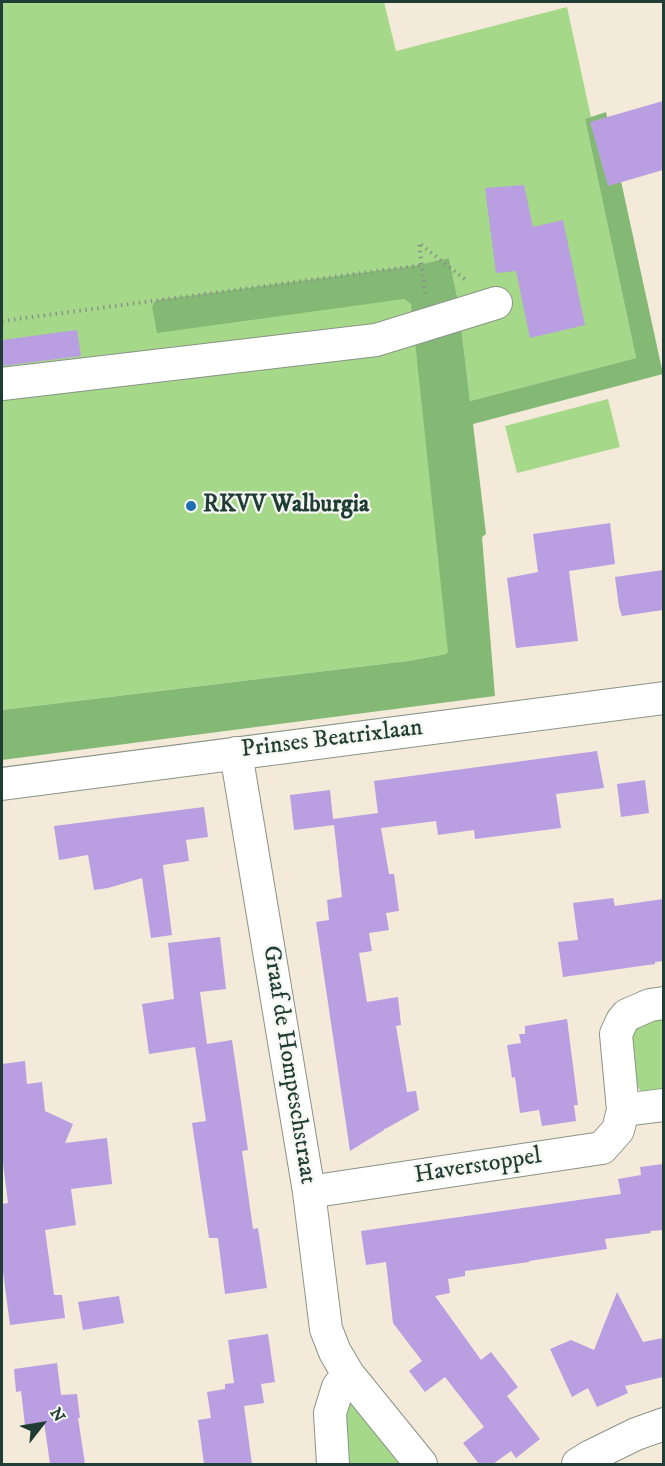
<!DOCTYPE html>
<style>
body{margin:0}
#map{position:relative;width:665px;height:1466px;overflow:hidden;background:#f4eada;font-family:"IM FELL DW Pica",serif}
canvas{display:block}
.frame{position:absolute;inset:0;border:3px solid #1f3d34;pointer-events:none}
.north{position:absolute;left:12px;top:1394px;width:60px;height:60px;-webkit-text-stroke:4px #f6f6f2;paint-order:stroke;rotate:59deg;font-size:16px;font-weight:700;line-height:24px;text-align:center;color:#1f3d34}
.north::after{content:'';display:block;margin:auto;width:21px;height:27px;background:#1f3d34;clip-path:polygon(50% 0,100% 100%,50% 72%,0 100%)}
</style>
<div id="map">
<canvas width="665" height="1466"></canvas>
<div class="frame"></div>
<div class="north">N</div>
</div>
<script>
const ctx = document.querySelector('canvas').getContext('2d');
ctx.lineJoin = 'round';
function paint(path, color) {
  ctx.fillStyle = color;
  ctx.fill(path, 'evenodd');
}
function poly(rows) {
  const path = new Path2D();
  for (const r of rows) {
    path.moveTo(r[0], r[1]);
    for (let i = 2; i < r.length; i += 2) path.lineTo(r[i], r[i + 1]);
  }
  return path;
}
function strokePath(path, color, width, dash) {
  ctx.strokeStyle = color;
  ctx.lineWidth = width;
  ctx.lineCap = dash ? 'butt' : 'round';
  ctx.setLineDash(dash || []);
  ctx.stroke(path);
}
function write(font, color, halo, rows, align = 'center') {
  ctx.font = font + ' "IM FELL DW Pica",serif';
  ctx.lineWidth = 4.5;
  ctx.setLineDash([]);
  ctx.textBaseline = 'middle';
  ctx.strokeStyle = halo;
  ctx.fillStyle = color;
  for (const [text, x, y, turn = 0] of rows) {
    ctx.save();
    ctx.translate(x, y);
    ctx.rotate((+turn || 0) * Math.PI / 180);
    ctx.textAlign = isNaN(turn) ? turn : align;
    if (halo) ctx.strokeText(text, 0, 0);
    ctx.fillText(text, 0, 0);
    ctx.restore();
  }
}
paint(poly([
 [2,2,384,2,396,51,567,7,591,117,585,119,636,358,470,401,458,301,449,258,414,266,404,299,412,304,449,652,446,654,408,661,2,710],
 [608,399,620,447,517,473,505,426],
 [663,1019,663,1091,642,1095,633,1076,629,1042,633,1030,645,1022],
 [351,1404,362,1408,407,1464,340,1464,345,1406]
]), '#a5d989');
paint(poly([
 [606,112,663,374,473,424,486,534,482,537,495,696,2,760,2,710,408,661,446,654,448,652,411,304,404,299,157,333,152,307,154,302,158,300,413,266,449,258,458,301,470,401,636,358,585,119]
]), '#84b975');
paint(poly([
 [663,101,663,170,608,186,590,122],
 [524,185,533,227,563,220,585,325,530,338,516,271,496,273,485,188],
 [77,330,81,356,2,366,2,340],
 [610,523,615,564,569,571,578,641,516,648,507,578,538,572,533,534],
 [663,570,663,610,622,616,619,607,615,577],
 [597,751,604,788,556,794,561,828,475,839,474,830,438,835,436,821,381,828,389,874,394,874,399,911,386,913,389,930,369,933,372,951,359,953,367,1002,398,997,401,1025,396,1026,407,1092,416,1091,419,1110,387,1128,384,1129,384,1130,350,1151,316,922,329,920,327,900,342,897,334,825,294,830,290,795,330,790,333,819,378,813,374,781],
 [645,780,649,813,621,817,617,784],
 [204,807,208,837,186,840,189,861,163,865,172,935,151,938,142,878,108,888,94,890,88,855,59,860,54,826],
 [613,898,615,906,663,899,663,961,655,962,655,964,563,977,558,942,578,940,573,903],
 [220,937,226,989,200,992,207,1044,232,1040,248,1150,242,1151,253,1229,258,1228,267,1288,225,1294,218,1238,209,1238,192,1123,206,1121,195,1047,149,1054,142,1004,174,999,168,943],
 [567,1019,578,1105,574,1105,576,1121,542,1126,539,1110,520,1113,515,1077,512,1078,507,1045,521,1043,519,1034,525,1034,525,1026],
 [25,1061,27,1084,42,1082,45,1111,73,1124,65,1143,107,1138,112,1184,71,1189,76,1225,45,1230,54,1295,62,1295,65,1318,10,1325,2,1264,2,1204,8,1203,2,1155,2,1064],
 [663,1164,663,1230,650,1231,651,1233,605,1239,607,1249,529,1261,529,1262,465,1271,465,1276,448,1279,450,1293,435,1296,481,1360,491,1352,518,1387,507,1396,540,1439,516,1458,511,1451,493,1464,479,1464,463,1443,484,1427,445,1377,425,1392,409,1371,422,1361,393,1323,386,1262,366,1265,361,1231,621,1194,618,1179,641,1175,640,1167],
 [617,1292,643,1342,663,1338,663,1377,625,1386,628,1393,597,1407,588,1388,572,1397,550,1349,571,1340,594,1350],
 [119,1296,124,1323,83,1330,78,1302],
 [268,1334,275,1382,261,1384,264,1403,244,1406,252,1464,204,1464,198,1420,211,1418,207,1392,225,1389,225,1384,234,1383,228,1340],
 [57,1363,61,1395,77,1394,80,1418,78,1418,85,1464,50,1464,44,1422,25,1425,21,1391,16,1392,14,1369]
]), '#b99ee2');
const minor = poly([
 [2,384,376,340,496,303],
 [236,753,309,1192,326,1329,335,1352,348,1374,338,1387,330,1413,333,1464],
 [2,784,664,698],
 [623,1110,664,1105],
 [309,1192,602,1148,618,1130,623,1110,616,1034,622,1021,627,1015,650,1005,664,1003],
 [348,1374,421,1464],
 [578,1464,591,1456,636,1434,664,1424]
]);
strokePath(minor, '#8a9487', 34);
strokePath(poly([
 [425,294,419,243,467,281],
 [2,321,422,265]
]), '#8a9487', 4, [1.5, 4.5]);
strokePath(minor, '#fff', 32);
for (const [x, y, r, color] of [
 [191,506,6,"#1f6fb2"]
]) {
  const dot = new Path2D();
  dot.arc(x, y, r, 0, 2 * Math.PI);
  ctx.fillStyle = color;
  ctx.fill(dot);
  strokePath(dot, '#f6f6f2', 2);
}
write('bold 24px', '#1f3d34', '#f6f6f2', [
 ["RKVV Walburgia",203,506]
], 'left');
write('24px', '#1f3d34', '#f6f6f2', [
 ["Prinses Beatrixlaan",332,740,-7],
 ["Graaf de Hompeschstraat",288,1065,81],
 ["Haverstoppel",478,1167,-9]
]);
</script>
